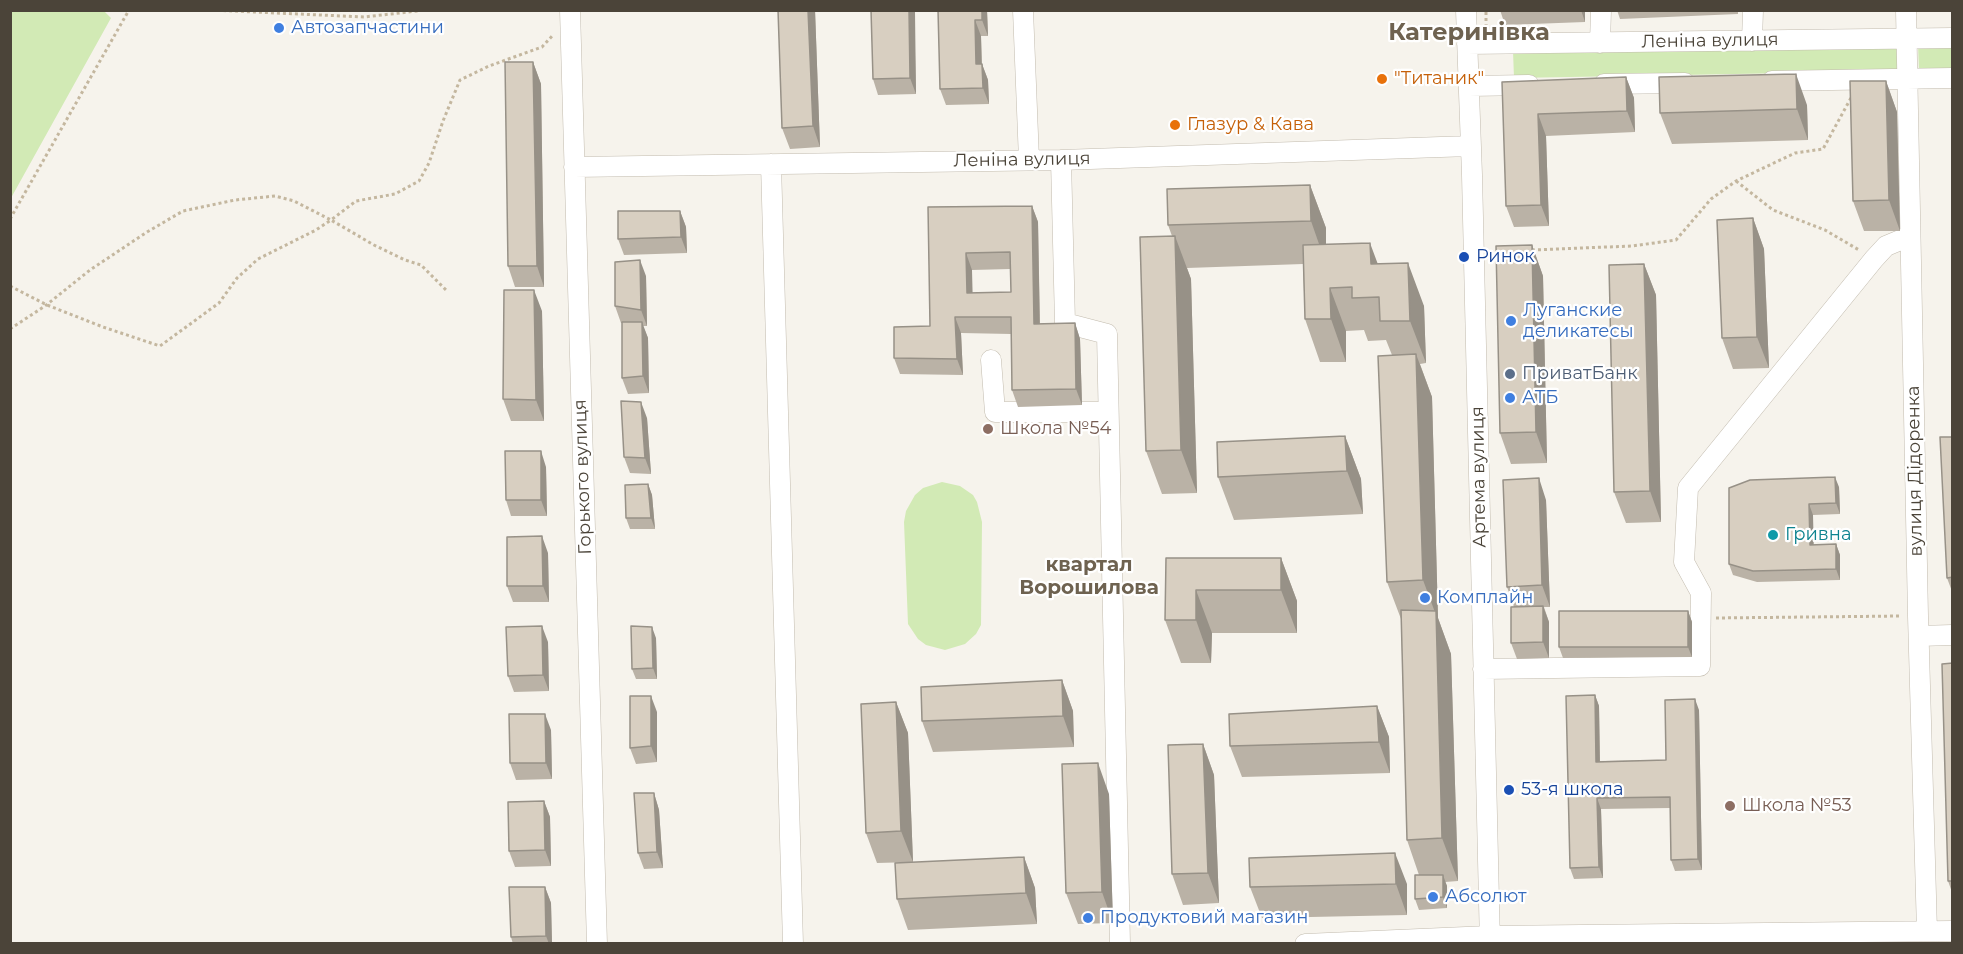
<!DOCTYPE html>
<meta charset="utf-8">
<style>
body{margin:0}
#map{position:relative;width:1963px;height:954px;overflow:hidden;background:#f6f3ec;font-family:Montserrat,sans-serif}
canvas{display:block}
.frame{position:absolute;inset:0;border:12px solid #4b4439;pointer-events:none}
</style>
<div id="map">
<canvas width="1963" height="954"></canvas>
<div class="frame"></div>
</div>
<script>
const ctx = document.querySelector('canvas').getContext('2d');
ctx.lineJoin = 'round';
function paint(path, color) {
  ctx.fillStyle = color;
  ctx.fill(path, 'evenodd');
}
function poly(rows) {
  const path = new Path2D();
  for (const r of rows) {
    path.moveTo(r[0], r[1]);
    for (let i = 2; i < r.length; i += 2) path.lineTo(r[i], r[i + 1]);
  }
  return path;
}
function strokePath(path, color, width, dash) {
  ctx.strokeStyle = color;
  ctx.lineWidth = width;
  ctx.lineCap = dash ? 'butt' : 'round';
  ctx.setLineDash(dash || []);
  ctx.stroke(path);
}
function write(font, color, halo, rows, align = 'center') {
  ctx.font = font + ' Montserrat,sans-serif';
  ctx.lineWidth = 4.5;
  ctx.setLineDash([]);
  ctx.textBaseline = 'middle';
  ctx.strokeStyle = halo;
  ctx.fillStyle = color;
  for (const [text, x, y, turn = 0] of rows) {
    ctx.save();
    ctx.translate(x, y);
    ctx.rotate((+turn || 0) * Math.PI / 180);
    ctx.textAlign = isNaN(turn) ? turn : align;
    if (halo) ctx.strokeText(text, 0, 0);
    ctx.fillText(text, 0, 0);
    ctx.restore();
  }
}
paint(poly([
 [11,10,104,11,111,18,11,198],
 [1900,44,1900,71,1514,78,1513,51],
 [1918,44,1952,44,1952,70,1919,71],
 [942,482,960,486,973,495,977,502,982,522,981,625,976,634,965,644,945,650,926,645,918,639,908,624,904,522,906,511,915,495,923,488]
]), '#d2eab5');
const minor = poly([
 [570,10,597,944],
 [1023,10,1029,160],
 [1466,10,1472,175,1490,944],
 [1906,10,1918,616,1927,931],
 [1752,41,1753,10],
 [1600,43,1601,10],
 [1467,44,1952,38],
 [1772,81,1952,78],
 [1604,84,1685,83],
 [1469,86,1529,85],
 [1061,160,1065,323,1107,334,1120,944],
 [771,164,793,944],
 [574,167,1061,160,1470,146],
 [991,360,995,412,1107,412],
 [1919,636,1952,635],
 [1483,669,1700,666,1701,593,1684,562,1688,488,1874,259,1886,246,1910,236],
 [1305,944,1489,936,1952,931]
]);
strokePath(minor, '#c2bbae', 21);
strokePath(poly([
 [211,10,364,17,426,10],
 [1486,27,1486,10],
 [1736,181,1773,210,1825,230,1859,250],
 [10,219,129,10],
 [1532,250,1632,246,1676,240,1711,199,1736,181,1795,153,1823,149,1852,96],
 [10,286,47,305,103,327,160,346,219,303,237,278,258,259,316,230,331,220,374,245,405,260,421,265,448,292],
 [10,329,45,306,90,270,147,232,183,211,235,200,275,196,294,201,331,220,356,201,395,194,419,181,429,163,443,121,460,80,489,66,542,47,553,35],
 [1716,618,1901,616]
]), '#c4b79f', 3, [3, 3]);
strokePath(minor, '#fff', 20);
paint(poly([
 [778,10,815,10,820,147,790,149,782,128],
 [871,10,914,10,916,94,878,95,873,79],
 [938,10,987,10,988,36,981,36,982,64,988,80,989,104,946,105,940,89],
 [1500,10,1585,10,1585,22,1505,25],
 [1617,10,1738,10,1738,14,1620,19],
 [1931,10,1953,10,1953,12,1932,12],
 [533,62,541,84,544,287,515,287,508,266],
 [1626,77,1634,98,1635,132,1546,136,1549,226,1514,227,1506,206,1502,82],
 [1886,81,1897,112,1900,231,1864,231,1853,201],
 [1807,105,1808,140,1672,144,1660,113],
 [1310,185,1326,228,1326,245,1378,264,1424,306,1426,363,1420,364,1432,397,1438,618,1451,654,1458,881,1445,882,1447,886,1447,908,1419,910,1415,899,1419,875,1407,840,1401,619,1387,582,1392,355,1386,340,1368,341,1364,330,1346,331,1346,362,1320,362,1305,319,1303,264,1187,268,1191,279,1197,493,1162,494,1146,451,1172,236,1168,225],
 [1032,206,1038,222,1040,324,1075,323,1080,339,1082,405,1018,407,1012,390,1011,334,961,333,963,375,900,374,894,358,930,326,928,207],
 [1010,269,1011,292,972,293,972,270],
 [680,211,686,227,687,253,624,255,618,239],
 [1753,218,1764,249,1769,368,1733,369,1722,338],
 [1532,245,1543,276,1547,463,1511,464,1500,433],
 [1644,264,1656,295,1661,522,1626,523,1614,492],
 [646,276,647,326,643,326,648,338,649,393,628,394,622,378,622,323,621,323,615,306],
 [542,311,544,421,511,421,503,399],
 [647,418,651,474,630,473,624,457],
 [1345,436,1361,479,1363,514,1234,520,1218,477],
 [1953,437,1953,594,1947,578],
 [546,467,547,516,511,516,506,500],
 [648,484,652,495,655,529,630,529,626,518],
 [1839,487,1840,514,1813,515,1813,545,1836,544,1840,555,1840,580,1757,582,1733,575,1729,564,1729,488],
 [1546,500,1550,607,1544,607,1549,622,1549,658,1517,659,1511,643,1514,607,1507,587],
 [548,553,549,602,513,602,507,586],
 [1166,558,1281,558,1297,601,1297,633,1212,633,1211,663,1181,663,1165,620],
 [1688,611,1692,622,1692,657,1563,658,1559,647],
 [656,638,657,679,636,679,632,669],
 [548,642,549,691,514,692,508,676],
 [1062,680,1073,711,1074,747,933,752,922,721],
 [1595,695,1599,706,1600,761,1666,760,1699,710,1702,870,1675,871,1671,860,1670,808,1601,809,1603,878,1574,879,1570,868],
 [896,702,908,733,913,862,877,863,866,833],
 [1377,706,1389,737,1390,773,1242,777,1230,746],
 [657,712,657,762,636,764,630,748],
 [551,730,552,779,516,780,510,763],
 [1203,744,1214,775,1219,903,1183,905,1172,874],
 [654,793,659,810,663,868,644,869,638,853],
 [1109,794,1113,923,1078,924,1066,893],
 [544,801,550,817,551,866,515,867,509,851],
 [1024,857,1035,888,1037,924,908,930,897,899],
 [1948,881,1953,881,1953,895],
 [1407,884,1407,915,1262,918,1250,887],
 [545,887,551,903,552,944,513,944,511,937]
]), '#bab2a6');
paint(poly([
 [808,10,815,10,820,147,813,126],
 [909,10,914,10,915,12,916,94,910,78],
 [982,10,987,10,988,36,982,20],
 [1581,10,1585,10,1585,22],
 [975,20,981,36,982,80,976,64],
 [533,62,541,84,544,287,537,266],
 [982,64,988,80,989,104,983,88],
 [1796,74,1807,105,1808,140,1797,109],
 [1626,77,1634,98,1635,132,1627,111],
 [1886,81,1897,112,1900,231,1889,200],
 [1538,114,1546,136,1549,226,1541,205],
 [1310,185,1326,228,1326,264,1311,221],
 [1032,206,1038,222,1040,340,1034,324],
 [680,211,686,227,687,253,681,237],
 [1753,218,1764,249,1769,368,1757,337],
 [1175,236,1191,279,1197,493,1181,450],
 [1370,243,1386,286,1371,264],
 [1532,245,1543,276,1547,463,1536,432],
 [966,253,972,270,973,309,967,293],
 [640,260,646,276,647,326,641,310],
 [1408,263,1424,306,1426,363,1410,321],
 [1644,264,1656,295,1661,522,1650,491],
 [1330,288,1346,331,1346,362,1331,319],
 [534,290,542,311,544,421,536,400],
 [955,317,961,333,963,375,957,359],
 [642,322,648,338,649,393,643,376],
 [1075,323,1080,339,1082,405,1076,389],
 [1416,354,1432,397,1438,618,1451,654,1458,881,1442,838,1436,615,1423,580],
 [641,402,647,418,651,474,645,458],
 [1345,436,1361,479,1363,514,1347,471],
 [541,451,546,467,547,516,541,500],
 [1835,477,1839,487,1840,514,1836,503],
 [1539,478,1546,500,1550,607,1542,585],
 [648,484,652,495,655,529,651,518],
 [1809,504,1813,515,1814,556,1810,545],
 [542,536,548,553,549,602,543,586],
 [1836,544,1840,555,1840,580,1836,569],
 [1281,558,1297,601,1297,633,1281,590],
 [1196,590,1212,633,1211,663,1196,620],
 [1543,606,1549,622,1549,658,1543,642],
 [1688,611,1692,622,1692,657,1688,647],
 [542,626,548,642,549,691,543,675],
 [652,627,656,638,657,679,653,668],
 [1062,680,1073,711,1074,747,1063,716],
 [1595,695,1599,706,1600,772,1596,762],
 [651,696,657,712,657,762,651,746],
 [1695,699,1699,710,1702,870,1698,859],
 [896,702,908,733,913,862,901,831],
 [1377,706,1389,737,1390,773,1379,742],
 [545,714,551,730,552,779,546,763],
 [1203,744,1214,775,1219,903,1208,873],
 [1098,763,1109,794,1113,923,1102,892],
 [654,793,659,810,663,868,657,852],
 [1597,798,1601,809,1603,878,1599,867],
 [544,801,550,817,551,866,545,850],
 [1395,853,1407,884,1407,915,1396,884],
 [1024,857,1035,888,1037,924,1026,893],
 [1443,875,1447,886,1447,908,1443,897],
 [545,887,551,903,552,944,549,944,546,936]
]), '#979187');
const building = poly([
 [778,10,808,10,813,126,782,128,778,10],
 [871,10,909,10,910,78,873,79,871,10],
 [938,10,982,10,982,20,975,20,976,64,982,64,983,88,940,89,938,10],
 [505,62,533,62,537,266,508,266,505,62],
 [1796,74,1797,109,1660,113,1659,77,1796,74],
 [1626,77,1627,111,1538,114,1541,205,1506,206,1502,82,1626,77],
 [1850,81,1886,81,1889,200,1853,201,1850,81],
 [1310,185,1311,221,1168,225,1167,189,1310,185],
 [1032,206,1034,324,1075,323,1076,389,1012,390,1011,317,955,317,957,359,894,358,894,327,930,326,928,207,1032,206],
 [1010,252,1011,292,967,293,966,253,1010,252],
 [618,211,680,211,681,237,618,239,618,211],
 [1753,218,1757,337,1722,338,1717,220,1753,218],
 [1175,236,1181,450,1146,451,1140,237,1175,236],
 [1370,243,1371,264,1408,263,1410,321,1380,321,1379,297,1352,298,1352,287,1330,288,1331,319,1305,319,1303,245,1370,243],
 [1532,245,1536,432,1500,433,1496,246,1532,245],
 [640,260,641,310,615,306,615,262,640,260],
 [1644,264,1650,491,1614,492,1609,265,1644,264],
 [504,290,534,290,536,400,503,399,504,290],
 [622,322,642,322,643,376,622,378,622,322],
 [1416,354,1423,580,1387,582,1378,356,1416,354],
 [621,401,641,402,645,458,624,457,621,401],
 [1345,436,1347,471,1218,477,1217,442,1345,436],
 [1940,437,1953,437,1953,577,1947,578,1940,437],
 [505,451,541,451,541,500,506,500,505,451],
 [1835,477,1836,503,1809,504,1810,545,1836,544,1836,569,1753,571,1729,564,1729,488,1750,480,1835,477],
 [1539,478,1542,585,1507,587,1503,480,1539,478],
 [648,484,651,518,626,518,625,485,648,484],
 [542,536,543,586,507,586,507,537,542,536],
 [1166,558,1281,558,1281,590,1196,590,1196,620,1165,620,1166,558],
 [1543,606,1543,642,1511,643,1511,607,1543,606],
 [1401,610,1436,611,1442,838,1407,840,1401,610],
 [1559,611,1688,611,1688,647,1559,647,1559,611],
 [542,626,543,675,508,676,506,627,542,626],
 [631,626,652,627,653,668,632,669,631,626],
 [1953,663,1953,881,1948,881,1942,664,1953,663],
 [1062,680,1063,716,922,721,921,687,1062,680],
 [1595,695,1596,762,1666,760,1665,700,1695,699,1698,859,1671,860,1670,797,1597,798,1599,867,1570,868,1566,696,1595,695],
 [630,696,651,696,651,746,630,748,630,696],
 [896,702,901,831,866,833,861,704,896,702],
 [1377,706,1379,742,1230,746,1229,714,1377,706],
 [509,714,545,714,546,763,510,763,509,714],
 [1203,744,1208,873,1172,874,1168,745,1203,744],
 [1098,763,1102,892,1066,893,1062,764,1098,763],
 [634,793,654,793,657,852,638,853,634,793],
 [544,801,545,850,509,851,508,802,544,801],
 [1395,853,1396,884,1250,887,1249,858,1395,853],
 [1024,857,1026,893,897,899,895,863,1024,857],
 [1415,875,1443,875,1443,897,1415,899,1415,875],
 [509,887,545,887,546,936,511,937,509,887]
]);
paint(building, '#d8cfc1');
strokePath(building, '#979187', 1.5);
for (const [x, y, r, color] of [
 [279,28,6,"#3f7fe0"],
 [1382,79,6,"#e8710a"],
 [1175,125,6,"#e8710a"],
 [1464,257,6,"#1a4fb4"],
 [1511,321,6,"#3f7fe0"],
 [1510,374,6,"#5c6f8a"],
 [1510,398,6,"#3f7fe0"],
 [988,429,6,"#8d6e63"],
 [1773,535,6,"#0f9aa8"],
 [1425,598,6,"#3f7fe0"],
 [1509,790,6,"#1a4fb4"],
 [1730,806,6,"#8d6e63"],
 [1433,897,6,"#3f7fe0"],
 [1088,918,6,"#3f7fe0"]
]) {
  const dot = new Path2D();
  dot.arc(x, y, r, 0, 2 * Math.PI);
  ctx.fillStyle = color;
  ctx.fill(dot);
  strokePath(dot, '#fff', 2);
}
write('18px', '#366cbe', '#fff', [
 ["Автозапчастини",291,28],
 ["Луганские",1523,311],
 ["деликатесы",1523,332],
 ["АТБ",1522,398],
 ["Комплайн",1437,598],
 ["Абсолют",1445,897],
 ["Продуктовий магазин",1100,918]
], 'left');
write('18px', '#4b4439', '#fff', [
 ["Леніна вулиця",1710,41,-1],
 ["Леніна вулиця",1022,160,-1],
 ["вулиця Дідоренка",1915,471,-91],
 ["Горького вулиця",583,477,-92],
 ["Артема вулиця",1479,477,-91]
]);
write('18px', '#c56008', '#fff', [
 ["\"Титаник\"",1394,79],
 ["Глазур & Кава",1187,125]
], 'left');
write('18px', '#164399', '#fff', [
 ["Ринок",1476,257],
 ["53-я школа",1521,790]
], 'left');
write('18px', '#4e5e75', '#fff', [
 ["ПриватБанк",1522,374]
], 'left');
write('18px', '#785e54', '#fff', [
 ["Школа №54",1000,429],
 ["Школа №53",1742,806]
], 'left');
write('18px', '#0d838f', '#fff', [
 ["Гривна",1785,535]
], 'left');
write('bold 20px', '#6e6250', '#fff', [
 ["квартал",1089,565],
 ["Ворошилова",1089,588]
]);
write('bold 24px', '#6e6250', '#fff', [
 ["Катеринівка",1469,33]
]);
</script>
